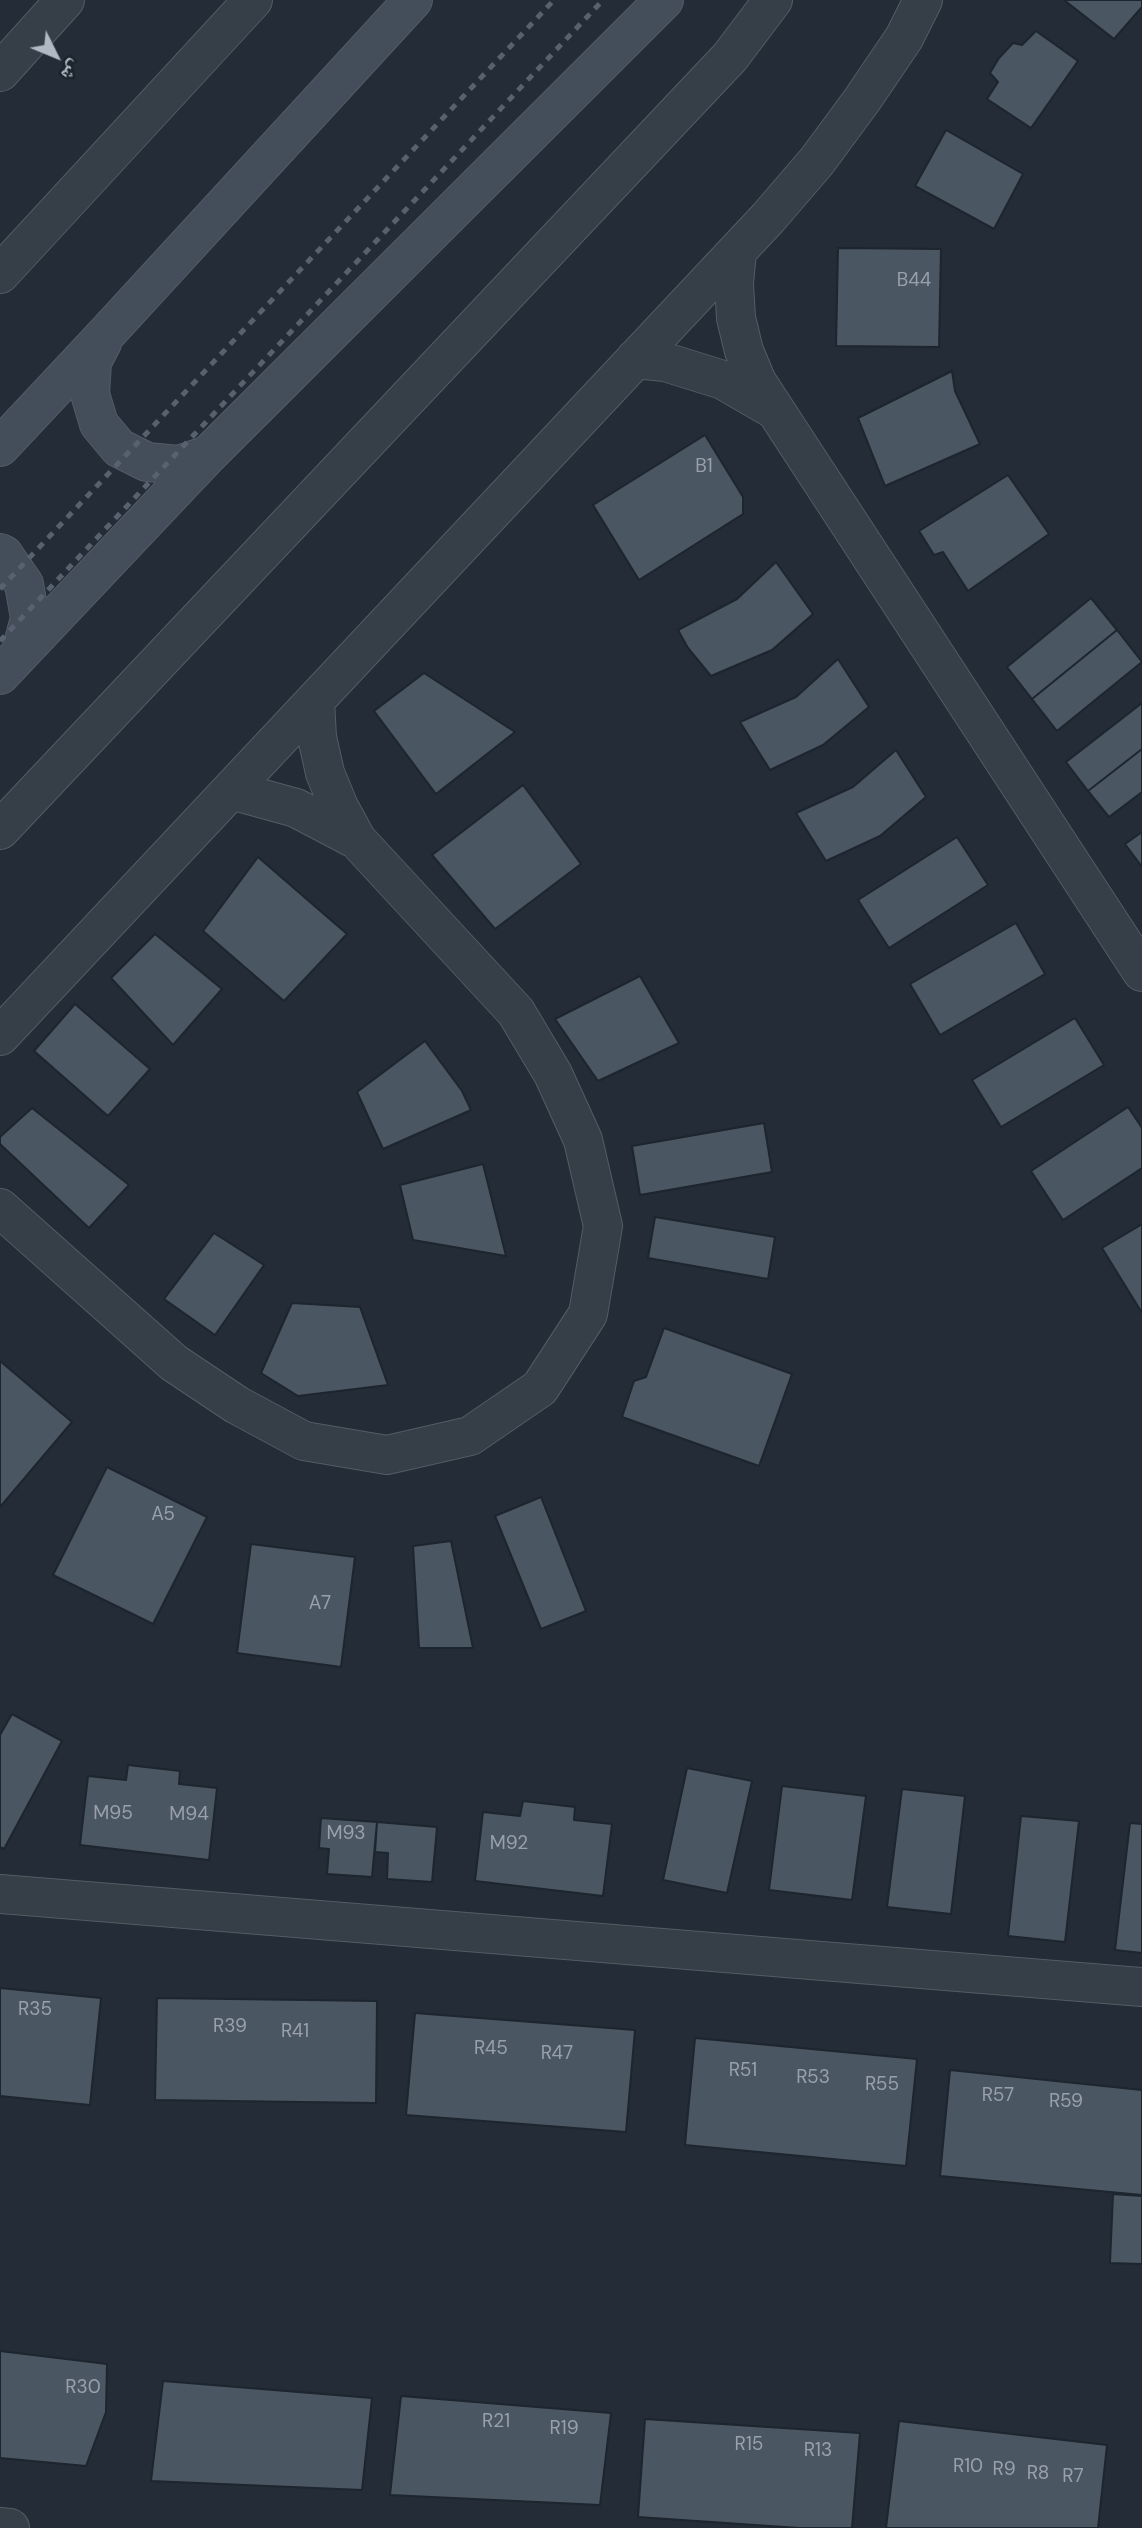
<!DOCTYPE html>
<html>
<head>
<meta charset="utf-8">
<style>
	body { margin:0 }
	#map { position:relative; width:1142px; height:2528px; overflow:hidden; background:#232c37; font-family:"DM Sans","Noto Naskh Arabic",sans-serif }
	canvas { display:block }
	.north { position:absolute; left:21px; top:21px; width:70px; height:70px; -webkit-text-stroke:5px #1b232c; paint-order:stroke; rotate:133deg; font-size:19px; font-weight:700; line-height:28px; text-align:center; color:#b1b9c4 }
	.north::after { content:''; display:block; margin:auto; width:24px; height:32px; background:#b1b9c4; clip-path:polygon(50% 0,100% 100%,50% 72%,0 100%) }
</style>
</head>
<body>
<div id="map">
<canvas width="1142" height="2528"></canvas>
<div class="north">ش</div>
</div>
<script>
const g = document.querySelector('canvas').getContext('2d');
g.lineJoin = 'round';
function fillPath(path, color) {
  g.fillStyle = color;
  g.fill(path, 'evenodd');
}
function toPath(rows) {
  const path = new Path2D();
  for (const r of rows) {
    path.moveTo(r[0], r[1]);
    for (let i = 2; i < r.length; i += 2) path.lineTo(r[i], r[i + 1]);
  }
  return path;
}
function trace(path, color, width, dash) {
  g.strokeStyle = color;
  g.lineWidth = width;
  g.lineCap = dash ? 'butt' : 'round';
  g.setLineDash(dash || []);
  g.stroke(path);
}
function drawText(font, color, halo, rows, align = 'center') {
  g.font = font + ' "DM Sans",sans-serif';
  g.lineWidth = 6;
  g.setLineDash([]);
  g.textBaseline = 'middle';
  g.strokeStyle = halo;
  g.fillStyle = color;
  for (const [text, x, y, turn = 0] of rows) {
    g.save();
    g.translate(x, y);
    g.rotate((+turn || 0) * Math.PI / 180);
    g.textAlign = isNaN(turn) ? turn : align;
    if (halo) g.strokeText(text, 0, 0);
    g.fillText(text, 0, 0);
    g.restore();
  }
}
const building = toPath([
	[1064,0,1142,0,1142,7,1114,39,1064,0],
	[1036,31,1078,61,1031,128,987,99,998,82,990,73,999,58,1013,43,1022,45,1036,31],
	[946,130,1023,174,994,229,915,186,946,130],
	[838,248,941,249,939,347,836,346,838,248],
	[952,371,955,391,980,444,885,486,858,418,952,371],
	[705,435,743,497,743,514,639,580,593,505,705,435],
	[1008,475,1049,534,968,591,943,552,934,555,919,531,1008,475],
	[776,562,813,614,772,650,711,676,688,648,678,630,737,599,776,562],
	[1091,598,1117,630,1032,699,1007,667,1091,598],
	[1117,630,1142,662,1057,731,1032,699,1117,630],
	[838,659,869,707,823,745,770,770,740,722,796,697,838,659],
	[424,673,515,732,436,794,374,711,424,673],
	[1142,703,1142,749,1088,791,1066,762,1142,703],
	[1142,749,1142,792,1109,817,1088,791,1142,749],
	[896,750,926,797,880,836,826,861,796,813,853,787,896,750],
	[523,785,581,864,495,929,432,855,523,785],
	[1142,832,1142,867,1125,844,1142,832],
	[957,837,988,885,889,948,858,900,957,837],
	[258,857,347,934,284,1001,203,931,258,857],
	[1016,923,1045,974,940,1035,910,984,1016,923],
	[155,934,222,989,173,1045,111,978,155,934],
	[640,976,679,1043,598,1081,555,1019,640,976],
	[75,1004,150,1069,108,1116,34,1051,75,1004],
	[1075,1018,1104,1065,1001,1127,972,1080,1075,1018],
	[425,1041,462,1091,471,1110,383,1149,357,1092,425,1041],
	[1128,1107,1142,1128,1142,1168,1063,1220,1031,1171,1128,1107],
	[32,1108,129,1185,89,1228,0,1144,0,1137,32,1108],
	[764,1123,772,1172,640,1195,632,1146,764,1123],
	[483,1164,506,1256,413,1240,400,1185,483,1164],
	[655,1217,775,1237,768,1279,648,1258,655,1217],
	[1142,1224,1142,1313,1102,1248,1142,1224],
	[214,1233,264,1265,215,1335,164,1299,214,1233],
	[292,1303,360,1307,388,1385,298,1396,261,1373,292,1303],
	[664,1328,792,1374,759,1466,622,1417,634,1381,646,1377,664,1328],
	[0,1361,72,1422,0,1507,0,1361],
	[107,1467,207,1517,153,1624,53,1575,107,1467],
	[541,1497,586,1611,541,1629,495,1516,541,1497],
	[451,1541,473,1648,419,1648,413,1546,451,1541],
	[251,1544,355,1557,341,1667,237,1653,251,1544],
	[12,1714,62,1741,4,1849,0,1847,0,1735,12,1714],
	[128,1765,180,1771,179,1784,217,1788,209,1860,80,1845,88,1776,126,1780,128,1765],
	[687,1768,752,1781,727,1893,663,1880,687,1768],
	[782,1786,866,1796,852,1900,769,1890,782,1786],
	[902,1789,965,1796,951,1914,887,1907,902,1789],
	[523,1801,575,1807,574,1820,612,1824,603,1896,475,1881,483,1812,520,1816,523,1801],
	[1021,1816,1079,1821,1065,1942,1008,1936,1021,1816],
	[321,1818,377,1822,372,1877,327,1874,329,1849,319,1848,321,1818],
	[377,1822,437,1827,432,1882,387,1879,388,1853,375,1852,377,1822],
	[1130,1823,1142,1824,1142,1953,1115,1950,1130,1823],
	[0,1988,101,1998,90,2105,0,2096,0,1988],
	[157,1998,377,2001,376,2103,155,2100,157,1998],
	[415,2013,635,2030,626,2132,406,2115,415,2013],
	[695,2038,917,2059,906,2166,685,2145,695,2038],
	[950,2070,1142,2090,1142,2195,940,2176,950,2070],
	[1113,2194,1142,2196,1142,2264,1110,2263,1113,2194],
	[0,2351,107,2364,106,2412,86,2466,0,2458,0,2351],
	[163,2381,372,2398,362,2490,151,2481,163,2381],
	[401,2396,611,2413,600,2505,390,2495,401,2396],
	[645,2419,860,2433,852,2528,799,2528,638,2517,645,2419],
	[899,2421,1107,2445,1098,2528,886,2528,899,2421]
]);
const minor = toPath([
	[0,72,65,0],
	[737,251,734,284,736,318,744,351,757,382,1142,972],
	[0,274,253,0],
	[635,359,665,362,723,380,773,409],
	[231,790,296,808,357,840],
	[0,830,730,57,773,0],
	[0,1036,768,218,817,161,862,100,904,38,923,0],
	[0,1208,174,1363,237,1405,304,1441,387,1455,470,1436,540,1388,588,1314,603,1226,583,1140,553,1074,516,1012,357,840,339,807,325,773,317,737,315,701],
	[0,1894,1142,1987],
	[0,2527,10,2528]
]);
const secondary = toPath([
	[102,343,92,362,90,394,99,424,119,448,147,462,179,465,208,455],
	[0,447,106,334,413,0],
	[0,553,4,555,24,584,30,618,21,652],
	[0,675,208,455,664,0]
]);
const rail = toPath([
	[0,589,554,0],
	[0,641,603,0]
]);
const numberNames = [
	["B44",914,281],
	["B1",704,467],
	["A5",163,1515],
	["A7",320,1604],
	["M95",113,1814],
	["M94",189,1815],
	["M93",346,1834],
	["M92",509,1844],
	["R35",35,2010],
	["R39",230,2027],
	["R41",295,2032],
	["R45",491,2049],
	["R47",557,2054],
	["R51",743,2071],
	["R53",813,2078],
	["R55",882,2085],
	["R57",998,2096],
	["R59",1066,2102],
	["R30",83,2388],
	["R21",496,2422],
	["R19",564,2429],
	["R15",749,2445],
	["R13",818,2451],
	["R10",968,2467],
	["R9",1004,2470],
	["R8",1038,2474],
	["R7",1073,2477]
];
fillPath(building, '#4b5663');
trace(building, '#1d252e', 2);
trace(minor, '#545c65', 40);
trace(secondary, '#545c65', 40);
trace(minor, '#363e48', 38);
trace(secondary, '#444d5a', 38);
trace(rail, '#58626e', 5, [7, 7]);
drawText('19px', '#98a0ac', null, numberNames);
</script>
</body>
</html>
